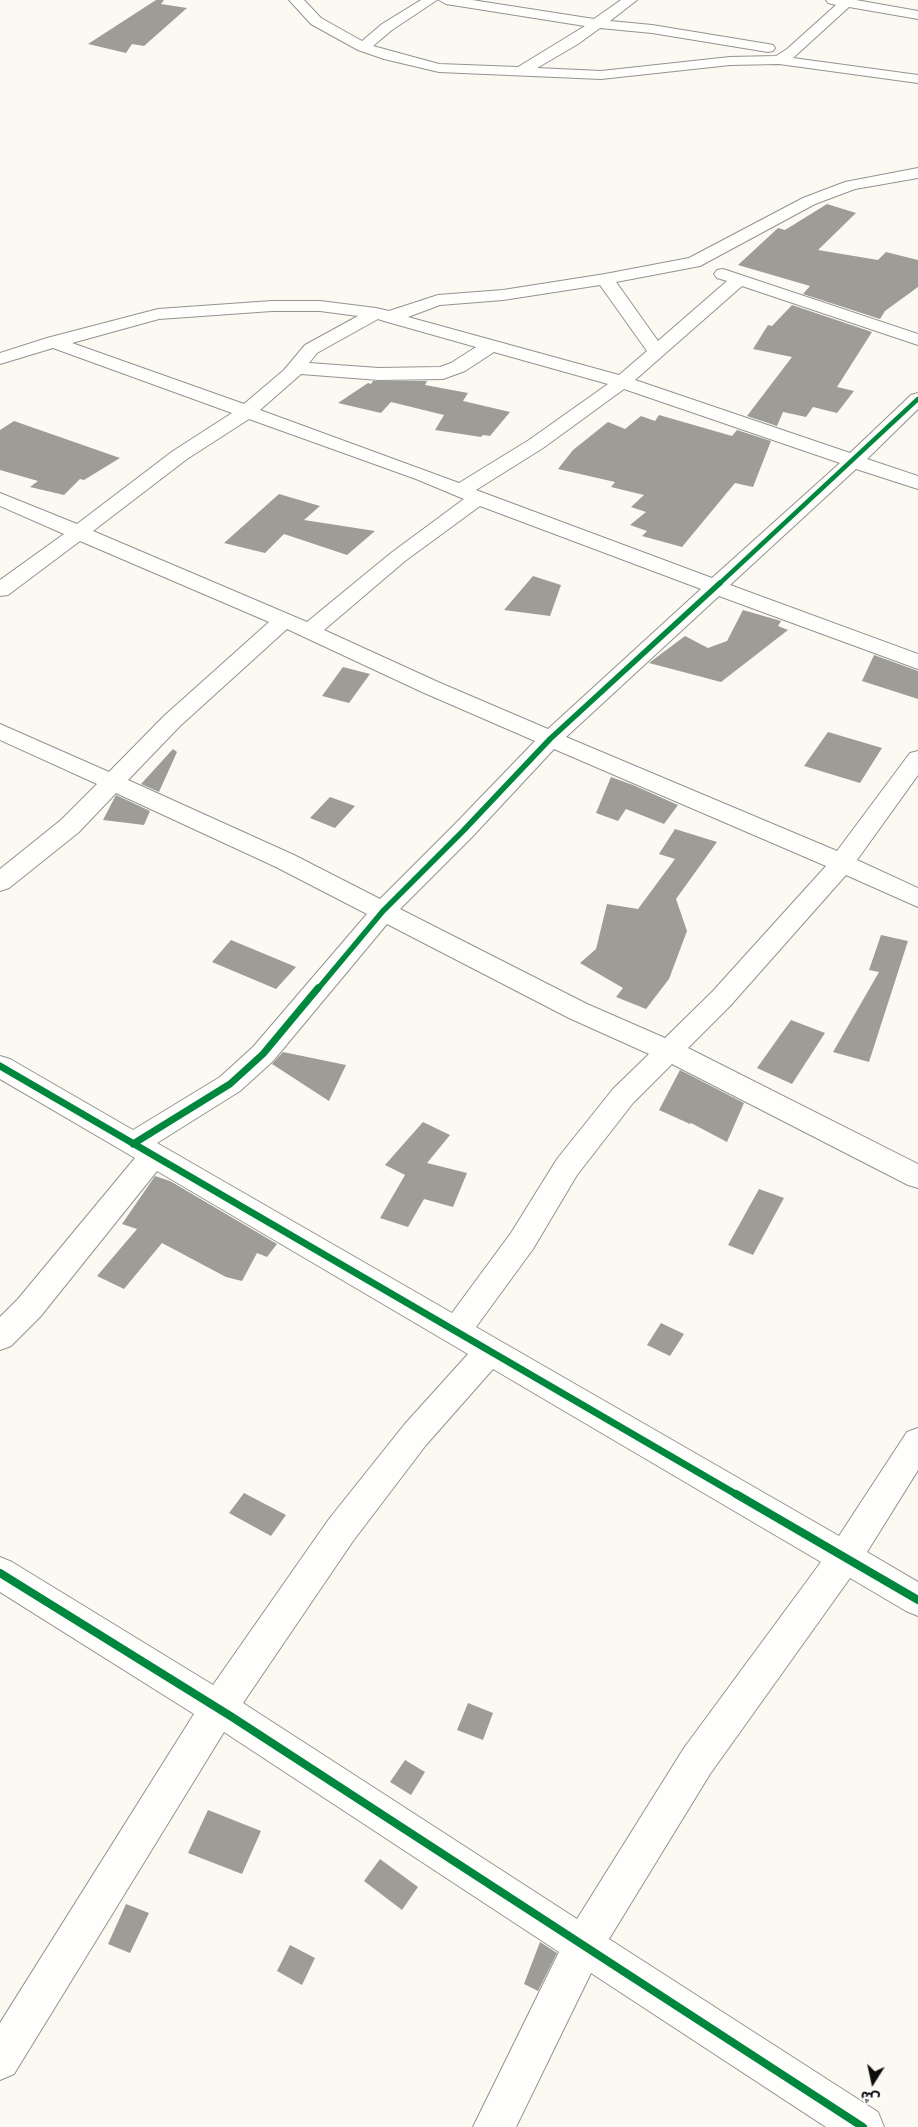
<!DOCTYPE html>
<html>
<head>
<meta charset="utf-8">
<style>
	body { margin:0 }
	#map { position:relative; width:918px; height:2127px; overflow:hidden; background:#fbf9f1; font-family:Georgia,"Noto Sans Arabic",serif }
	canvas { display:block }
	.north { position:absolute; left:848px; top:2057px; width:50px; height:50px; -webkit-text-stroke:4px #fff; paint-order:stroke; rotate:190deg; font-size:14px; font-weight:700; line-height:20px; text-align:center; color:#0d0d0d }
	.north::after { content:''; display:block; margin:auto; width:18px; height:22px; background:#0d0d0d; clip-path:polygon(50% 0,100% 100%,50% 72%,0 100%) }
</style>
</head>
<body>
<div id="map">
<canvas width="918" height="2127"></canvas>
<div class="north">ش</div>
</div>
<script>
const g = document.querySelector('canvas').getContext('2d');
g.lineJoin = 'round';
function fillPath(path, color) {
  g.fillStyle = color;
  g.fill(path, 'evenodd');
}
function toPath(rows) {
  const path = new Path2D();
  for (const r of rows) {
    path.moveTo(r[0], r[1]);
    for (let i = 2; i < r.length; i += 2) path.lineTo(r[i], r[i + 1]);
  }
  return path;
}
function trace(path, color, width, dash) {
  g.strokeStyle = color;
  g.lineWidth = width;
  g.lineCap = dash ? 'butt' : 'round';
  g.setLineDash(dash || []);
  g.stroke(path);
}
const building = toPath([
	[156,0,164,0,161,4,187,8,144,46,132,44,126,53,88,44],
	[827,204,856,213,818,250,878,260,886,252,918,260,918,287,885,311,880,319,803,294,810,286,738,265,778,228,785,230],
	[792,305,872,332,837,387,854,391,837,413,813,407,806,417,783,412,777,426,747,416,792,357,753,349,768,325,772,326],
	[373,381,427,381,425,385,468,393,463,401,510,412,490,436,483,435,481,437,435,430,444,415,391,402,381,413,338,403,368,383,371,384],
	[659,415,732,436,737,430,771,441,753,487,735,483,682,547,642,536,647,531,630,525,646,512,631,507,644,495,611,487,615,482,558,469,573,450,608,422,625,429,641,416,655,421],
	[14,421,120,458,84,480,80,479,64,495,30,487,38,481,0,470,0,430],
	[279,494,320,506,304,520,375,531,347,555,284,534,265,553,224,543],
	[533,576,561,585,550,616,504,610],
	[743,610,781,621,778,626,788,630,721,682,649,663,685,636,708,648,727,641],
	[874,655,918,671,918,699,862,681],
	[343,667,370,674,349,703,322,696],
	[828,732,882,748,860,783,804,766],
	[173,749,177,752,159,792,141,784],
	[611,777,633,785,678,805,664,824,626,809,618,821,596,813],
	[116,795,150,811,144,825,103,820],
	[330,797,355,806,335,828,310,818],
	[675,829,717,842,676,899,687,931,669,979,646,1009,616,997,623,988,580,963,596,949,607,904,638,909,675,859,659,854],
	[881,935,908,941,869,1062,833,1052,879,972,869,970],
	[231,940,296,967,276,989,212,962],
	[791,1020,825,1033,792,1084,757,1068],
	[283,1052,346,1065,329,1101,272,1064],
	[680,1070,744,1103,727,1142,691,1123,690,1124,659,1110],
	[423,1122,450,1135,427,1163,467,1173,453,1207,424,1199,408,1227,380,1218,405,1175,385,1165],
	[155,1176,170,1181,277,1244,267,1257,257,1253,242,1281,226,1277,162,1243,124,1289,97,1276,137,1229,122,1224],
	[759,1189,784,1198,753,1255,728,1245],
	[661,1323,684,1334,670,1356,647,1345],
	[244,1493,286,1515,271,1536,229,1513],
	[468,1703,493,1713,483,1740,457,1730],
	[405,1760,425,1772,411,1795,390,1782],
	[208,1810,261,1831,242,1874,188,1853],
	[380,1859,418,1887,402,1910,364,1881],
	[126,1904,149,1913,130,1953,108,1944],
	[540,1942,557,1953,538,1991,524,1984],
	[290,1945,315,1958,302,1985,277,1971]
]);
const minor = toPath([
	[289,0,304,0,321,18,362,41,382,24,421,0,437,0,392,30,373,46,439,64,518,67,585,26,446,4,439,0,472,0,594,19,621,0,637,0,610,21,652,25,768,44,773,45,775,48,773,51,768,52,652,33,600,28,578,44,537,68,601,71,730,57,776,56,787,49,836,5,828,3,826,0,856,0,918,11,918,19,849,7,793,58,918,75,918,83,779,64,730,65,601,79,439,72,384,59,358,50,311,24,289,0],
	[918,168,918,178,855,189,815,204,700,266,616,282,658,341,727,281,717,278,714,274,717,270,723,269,918,334,918,345,742,286,635,380,850,453,911,395,918,393,918,409,867,459,918,476,918,489,856,469,730,585,918,654,918,669,719,596,566,737,837,851,910,753,918,751,918,775,857,860,918,888,918,907,846,875,730,1006,688,1048,918,1164,918,1188,908,1185,672,1064,633,1103,577,1175,533,1249,476,1327,839,1536,907,1432,918,1428,918,1470,867,1552,918,1582,918,1616,906,1611,850,1578,710,1774,609,1939,878,2112,884,2127,826,2127,591,1973,516,2127,473,2127,559,1952,224,1732,14,2074,0,2080,0,2023,194,1714,0,1592,0,1557,12,1562,213,1685,329,1519,404,1425,468,1354,157,1171,40,1317,11,1346,0,1350,0,1317,18,1299,135,1158,0,1079,0,1056,10,1059,133,1130,220,1077,253,1047,367,914,276,867,116,793,79,832,9,888,0,891,0,869,61,820,97,784,0,740,0,724,109,772,164,716,269,622,80,541,8,595,0,596,0,580,64,534,0,506,0,493,77,524,173,451,232,413,53,348,0,364,0,353,47,338,158,309,272,301,320,301,376,308,389,311,438,295,503,290,605,274,689,258,803,198,845,182,918,168],
	[600,285,647,351,619,375,408,317,440,305,503,300,600,285],
	[272,311,320,311,358,316,305,345,284,370,244,404,72,343,159,319,272,311],
	[378,319,384,321,476,347,451,363,440,367,379,368,309,363,317,353,378,319],
	[494,352,608,384,529,440,459,483,260,410,301,374,379,380,443,379,465,371,494,352],
	[624,389,840,463,712,578,476,490,543,448,624,389],
	[249,419,416,479,464,499,391,553,307,622,93,531,187,459,249,419],
	[480,506,504,515,701,589,548,729,438,682,324,630,405,561,480,506],
	[287,629,422,692,535,741,454,825,380,899,294,855,128,780,180,726,287,629],
	[554,749,826,866,712,992,665,1038,587,1004,400,909,472,837,554,749],
	[387,924,569,1018,649,1054,613,1089,557,1159,511,1233,452,1313,157,1143,240,1091,273,1061,387,924],
	[493,1369,821,1562,684,1748,577,1919,243,1703,353,1541,426,1445,493,1369]
]);
const cyclewayFar3 = toPath([
	[718,585,918,399]
]);
const cyclewayFar2 = toPath([
	[317,990,383,911,463,831,550,739,720,583]
]);
const cyclewayFar1 = toPath([
	[0,1066,739,1496],
	[133,1144,230,1084,263,1054,318,988]
]);
const cycleway = toPath([
	[736,1494,918,1600],
	[0,1573,232,1717,863,2127]
]);
fillPath(building, '#9e9c97');
trace(minor, '#949390', 2);
fillPath(minor, '#fefefd');
trace(cyclewayFar3, '#00873e', 4.5);
trace(cyclewayFar2, '#00873e', 5.5);
trace(cyclewayFar1, '#00873e', 7);
trace(cycleway, '#00873e', 8);
</script>
</body>
</html>
